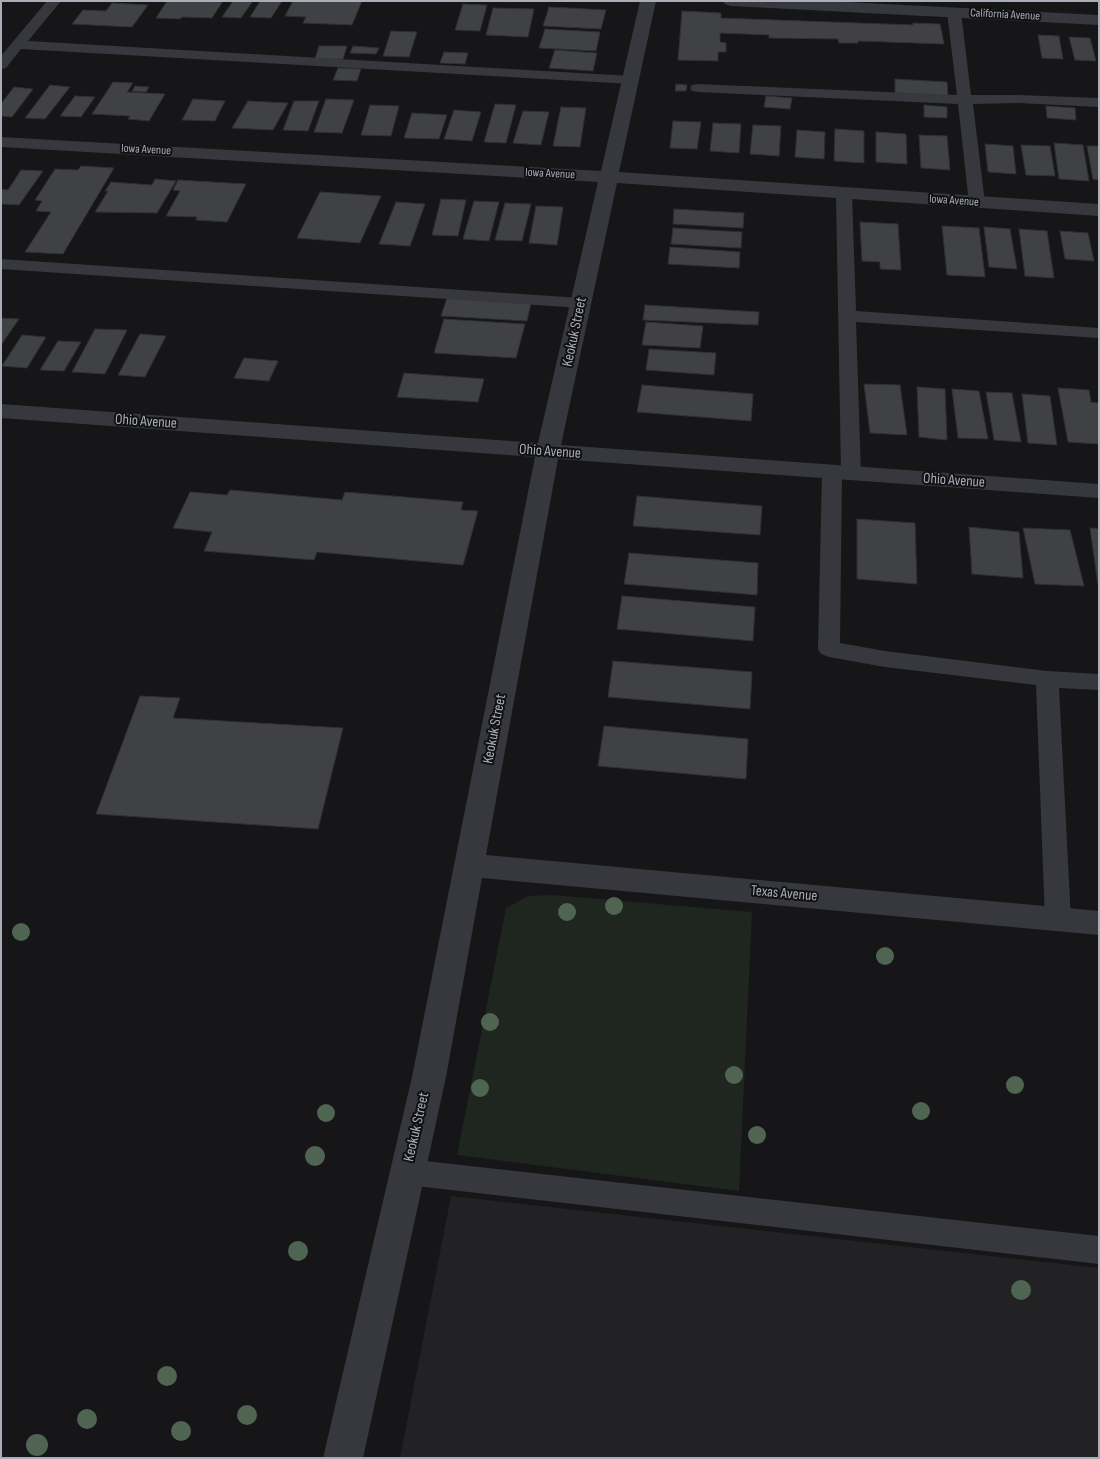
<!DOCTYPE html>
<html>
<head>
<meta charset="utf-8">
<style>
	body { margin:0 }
	#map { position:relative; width:1100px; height:1459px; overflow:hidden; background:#161618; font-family:"Sofia Sans Condensed",sans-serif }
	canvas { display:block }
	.frame { position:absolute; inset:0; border:2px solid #a8adb8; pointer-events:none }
</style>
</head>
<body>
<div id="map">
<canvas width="1100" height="1459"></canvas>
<div class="frame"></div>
</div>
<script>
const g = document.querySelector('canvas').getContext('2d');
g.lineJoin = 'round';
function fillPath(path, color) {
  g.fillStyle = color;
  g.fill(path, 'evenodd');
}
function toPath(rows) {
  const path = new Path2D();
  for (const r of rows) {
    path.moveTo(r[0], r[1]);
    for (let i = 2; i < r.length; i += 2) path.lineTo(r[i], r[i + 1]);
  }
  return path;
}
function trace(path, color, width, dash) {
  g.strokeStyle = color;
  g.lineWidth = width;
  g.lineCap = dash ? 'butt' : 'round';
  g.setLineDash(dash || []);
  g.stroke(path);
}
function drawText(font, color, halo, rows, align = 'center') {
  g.font = font + ' "Sofia Sans Condensed",sans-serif';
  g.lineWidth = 4;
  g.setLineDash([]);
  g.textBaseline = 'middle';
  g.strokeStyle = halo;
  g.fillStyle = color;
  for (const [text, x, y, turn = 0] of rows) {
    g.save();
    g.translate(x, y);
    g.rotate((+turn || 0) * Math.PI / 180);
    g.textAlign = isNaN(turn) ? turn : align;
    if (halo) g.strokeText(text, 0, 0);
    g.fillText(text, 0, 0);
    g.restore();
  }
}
const built = toPath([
	[451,1196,1099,1268,1099,1458,400,1458]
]);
const green = toPath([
	[552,895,752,912,739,1191,457,1155,506,908,528,896]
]);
const building = toPath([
	[167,1,223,1,212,18,182,17,180,19,156,18,167,1],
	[233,1,253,1,241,18,222,17,233,1],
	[260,1,282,1,271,18,250,17,260,1],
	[293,1,362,1,352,25,303,23,306,17,285,16,293,1],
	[112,3,148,5,132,27,72,24,83,10,106,11,112,3],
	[463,4,487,5,480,31,455,30,463,4],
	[549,7,606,10,601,29,543,26,549,7],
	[493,8,534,9,528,37,486,35,493,8],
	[682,11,721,13,721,18,913,25,913,23,940,24,944,44,858,41,858,43,839,43,838,39,769,38,769,35,720,33,720,42,726,43,726,52,718,52,718,61,678,60,682,11],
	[545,29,600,32,596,51,539,48,545,29],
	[391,31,417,32,409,57,383,56,391,31],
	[1038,35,1059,36,1063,59,1042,58,1038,35],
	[1069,37,1090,38,1096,61,1075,60,1069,37],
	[319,46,347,46,343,59,315,59,319,46],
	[353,46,379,48,376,54,350,53,353,46],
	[555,50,597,53,593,71,549,68,555,50],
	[444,52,468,53,465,64,440,63,444,52],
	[338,68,361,69,357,81,333,80,338,68],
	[895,79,947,82,948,96,895,93,895,79],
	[113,82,133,83,127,92,165,94,149,121,128,119,130,116,92,114,113,82],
	[676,84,687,85,686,91,675,91,676,84],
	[50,85,70,87,45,119,25,118,50,85],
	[135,86,149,87,146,92,132,91,135,86],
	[14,87,33,89,12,117,1,116,1,104,14,87],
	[75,96,95,97,81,117,60,116,75,96],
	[766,96,792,98,790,109,764,107,766,96],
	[193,99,225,101,215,121,182,120,193,99],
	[326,99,354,100,342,133,314,132,326,99],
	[248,101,288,103,273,130,232,128,248,101],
	[294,101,319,101,308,131,283,130,294,101],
	[495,104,516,105,506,143,484,142,495,104],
	[370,105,399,106,391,136,361,135,370,105],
	[924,105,947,107,947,118,924,117,924,105],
	[1046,106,1075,108,1076,120,1047,118,1046,106],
	[561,107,586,108,580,147,553,146,561,107],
	[454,110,481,112,472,141,444,139,454,110],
	[523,111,549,112,541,145,513,143,523,111],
	[412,113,447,115,439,139,404,138,412,113],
	[673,121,701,122,697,149,670,148,673,121],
	[713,123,741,124,739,153,710,151,713,123],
	[753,125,781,126,779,156,750,154,753,125],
	[835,129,864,131,864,163,834,161,835,129],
	[797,130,825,132,824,159,795,157,797,130],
	[876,132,906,134,907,164,876,162,876,132],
	[919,135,947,136,950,170,921,168,919,135],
	[1054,143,1083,145,1089,181,1059,179,1054,143],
	[985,144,1013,146,1016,174,988,172,985,144],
	[1021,145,1050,146,1055,176,1026,175,1021,145],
	[1087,146,1099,146,1099,180,1093,179,1087,146],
	[81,166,114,168,63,254,25,252,51,212,36,211,42,201,35,200,55,169,78,170,81,166],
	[21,170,43,171,19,205,1,204,1,189,8,190,21,170],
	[155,179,176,181,157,213,95,212,108,191,105,191,111,182,152,185,155,179],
	[178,180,246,184,227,222,196,220,197,217,166,216,180,191,173,190,178,180],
	[320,192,381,196,360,243,297,238,320,192],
	[441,199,466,200,458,236,432,235,441,199],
	[474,201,499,202,489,241,463,239,474,201],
	[396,202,425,204,410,246,379,244,396,202],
	[505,203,531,204,522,241,495,240,505,203],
	[536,206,563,207,557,245,529,243,536,206],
	[674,209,744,213,743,228,673,224,674,209],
	[860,222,898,224,901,270,880,269,880,262,862,261,860,222],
	[942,226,979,228,985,277,947,275,942,226],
	[984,227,1010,229,1017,269,989,267,984,227],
	[673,228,742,232,741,248,671,244,673,228],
	[1019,229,1047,231,1054,278,1025,276,1019,229],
	[1060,231,1088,233,1094,261,1065,259,1060,231],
	[670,247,740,252,739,268,668,264,670,247],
	[447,298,531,303,527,321,441,316,447,298],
	[645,305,759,312,758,325,643,320,645,305],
	[1,318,19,319,1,345,1,318],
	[444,319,525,324,516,358,434,353,444,319],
	[646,322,703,326,700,348,642,345,646,322],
	[95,329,127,330,105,374,72,372,95,329],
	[140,334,166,336,145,377,118,375,140,334],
	[22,335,46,337,27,368,2,366,22,335],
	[58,341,81,342,64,371,40,370,58,341],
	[649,349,716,353,714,375,646,370,649,349],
	[244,358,278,361,269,381,234,378,244,358],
	[404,373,484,379,478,402,397,397,404,373],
	[864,384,900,385,907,435,870,433,864,384],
	[642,385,753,394,751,421,637,412,642,385],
	[917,387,945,389,947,440,919,437,917,387],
	[1058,388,1089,390,1091,402,1099,403,1099,444,1068,442,1058,388],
	[952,389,979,391,988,439,958,438,952,389],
	[986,392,1012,393,1021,442,994,440,986,392],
	[1022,394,1050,396,1057,445,1028,443,1022,394],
	[230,490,342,500,345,492,463,502,461,510,478,511,463,565,317,552,314,560,204,551,212,532,173,528,190,492,227,495,230,490],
	[637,496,762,506,760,535,633,526,637,496],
	[857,519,915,523,917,584,857,579,857,519],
	[969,527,1019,532,1023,578,972,574,969,527],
	[1023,528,1070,530,1084,586,1035,584,1023,528],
	[1090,528,1099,529,1099,585,1098,585,1090,528],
	[629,553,758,563,757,595,624,584,629,553],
	[622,596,755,607,753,641,617,629,622,596],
	[613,661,752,672,750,709,608,697,613,661],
	[140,696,180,698,173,718,343,728,318,829,96,814,140,696],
	[604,726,748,739,746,779,598,766,604,726]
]);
const lane = toPath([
	[47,1,61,1,28,41,631,76,636,77,638,80,636,83,631,84,21,49,6,68,1,69,1,56,47,1],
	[954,8,961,12,971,95,1018,95,1099,98,1099,107,1018,103,973,104,985,203,983,206,971,206,969,203,958,104,697,92,692,91,690,88,692,85,697,84,957,95,947,12,954,8],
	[844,189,850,191,852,194,856,311,1099,328,1099,338,856,322,861,474,858,478,851,480,844,478,842,476,840,643,885,651,1047,671,1099,674,1099,690,1059,688,1071,920,1067,927,1058,930,1049,927,1045,920,1036,685,885,667,829,657,821,654,818,649,822,473,825,469,832,467,839,469,841,471,836,194,838,191,844,189],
	[1,259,581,298,587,299,590,303,587,307,581,308,1,269,1,259],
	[407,1159,1099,1236,1099,1264,407,1185,396,1181,392,1172,396,1163,407,1159]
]);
const street = toPath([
	[640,1,656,1,619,172,1099,204,1099,216,617,183,561,445,1099,484,1099,498,558,459,486,855,1099,911,1099,935,482,878,446,1077,363,1458,323,1458,412,1077,535,457,1,418,1,404,538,443,598,182,1,147,1,137,601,171,640,1],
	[723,1,827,1,1099,15,1099,25,731,6,725,4,723,1]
]);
const trees = [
	[614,906,9],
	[567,912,9],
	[21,932,9],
	[885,956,9],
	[490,1022,9],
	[734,1075,9],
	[1015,1085,9],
	[480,1088,9],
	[921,1111,9],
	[326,1113,9],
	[757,1135,9],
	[315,1156,10],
	[298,1251,10],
	[1021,1290,10],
	[167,1376,10],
	[247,1415,10],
	[87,1419,10],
	[181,1431,10],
	[37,1445,11]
];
const farStreetnames = [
	["California Avenue",1005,15,3],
	["Iowa Avenue",146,150,3],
	["Iowa Avenue",550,174,3],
	["Iowa Avenue",954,201,4]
];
const streetNames = [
	["Keokuk Street",575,332,-78],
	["Ohio Avenue",146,422,4],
	["Ohio Avenue",550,452,4],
	["Ohio Avenue",954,481,4],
	["Keokuk Street",495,729,-79],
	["Texas Avenue",784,894,5],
	["Keokuk Street",417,1127,-77]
];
fillPath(built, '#222225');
fillPath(green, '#1e261f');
fillPath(building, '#404145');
trace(building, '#303034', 1);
fillPath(lane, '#37383d');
fillPath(street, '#37383d');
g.fillStyle = '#506452';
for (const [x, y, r] of trees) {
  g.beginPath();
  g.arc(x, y, r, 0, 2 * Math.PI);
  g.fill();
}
drawText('12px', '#a8adb8', '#111113', farStreetnames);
drawText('15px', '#a8adb8', '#111113', streetNames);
</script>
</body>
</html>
